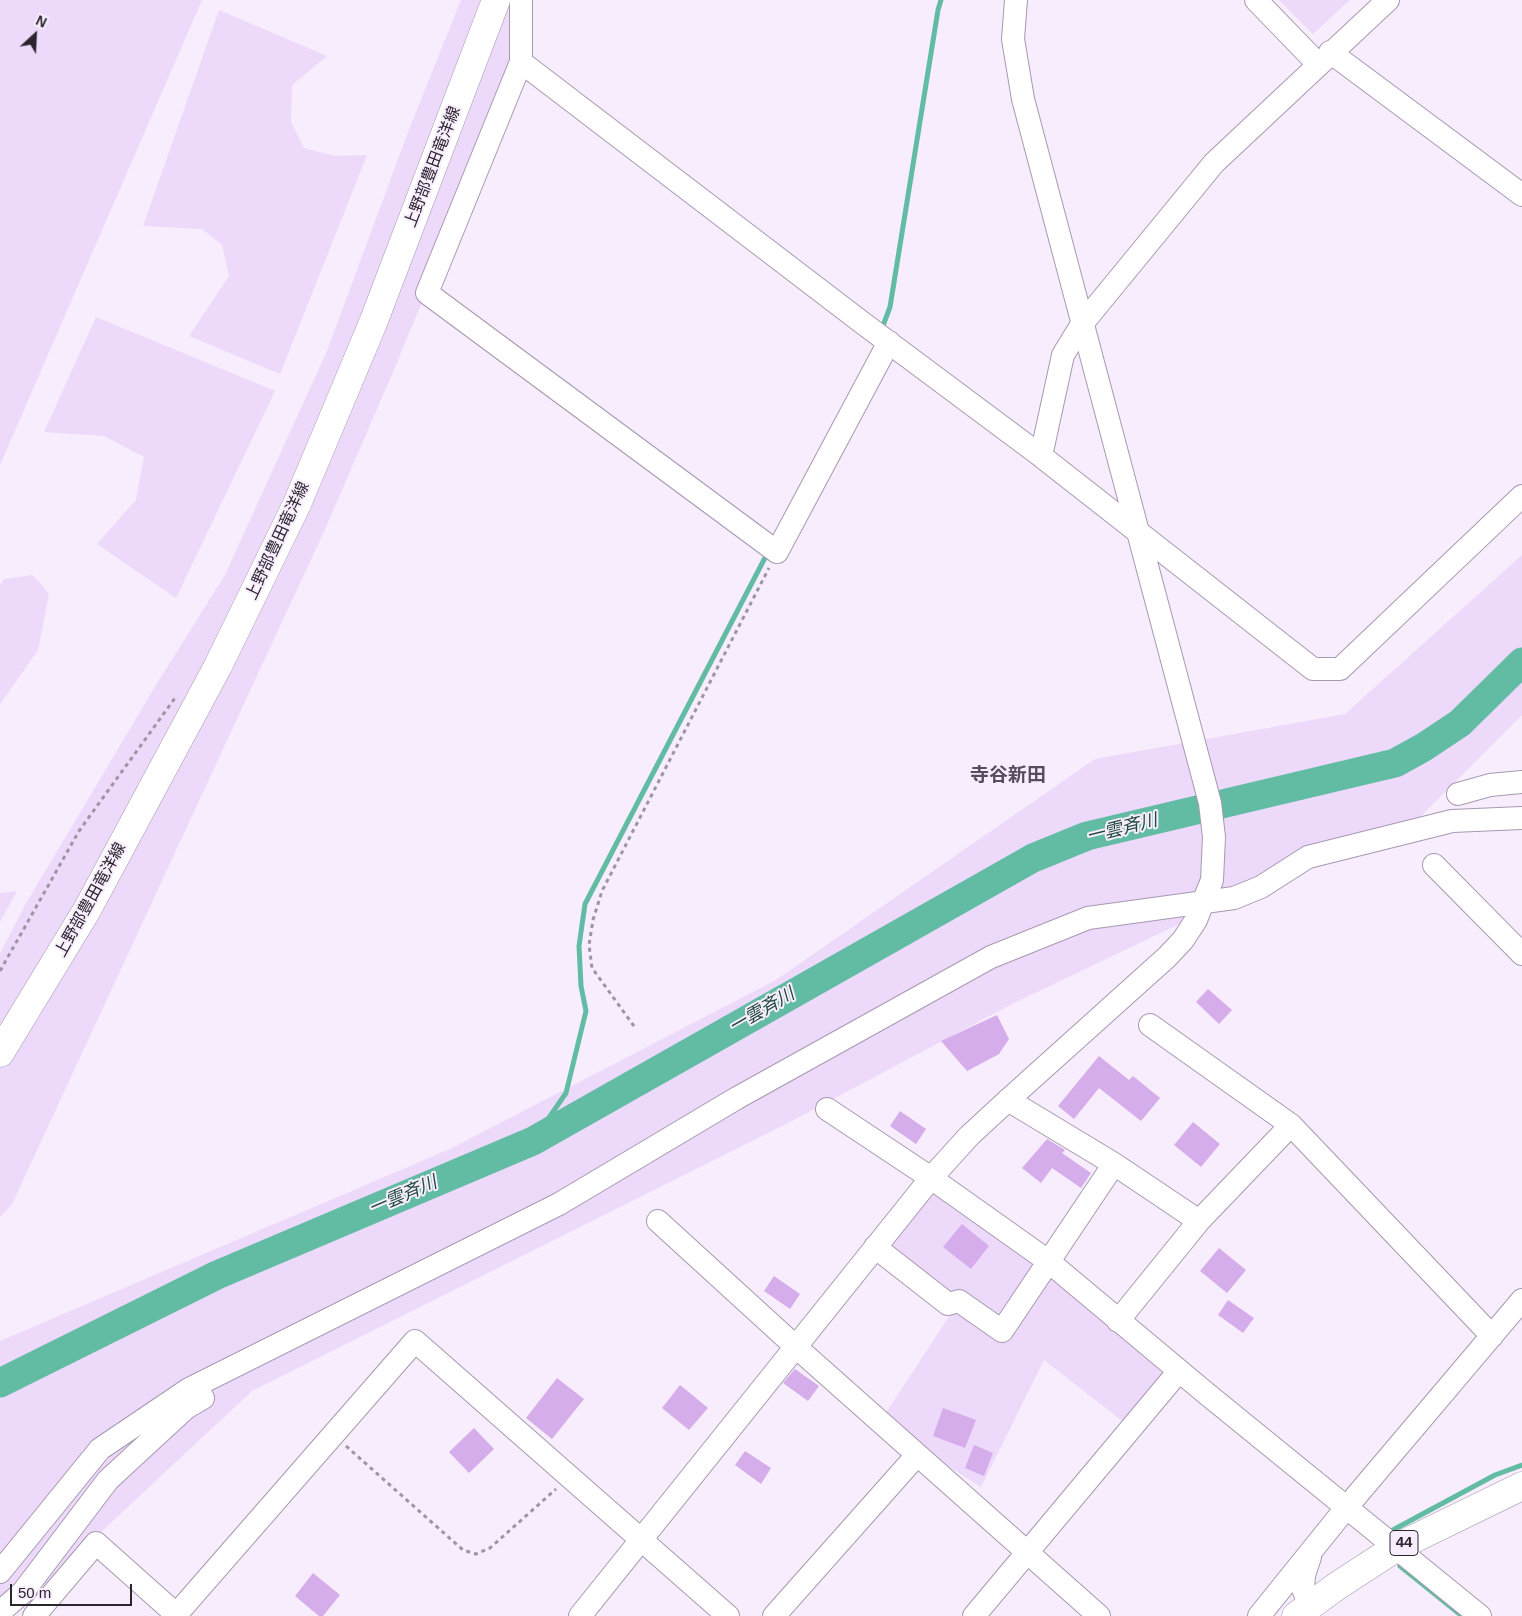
<!DOCTYPE html>
<html>
<head>
<meta charset="utf-8">
<style>
	body { margin:0 }
	#map { position:relative; width:1522px; height:1616px; overflow:hidden; background:#f7edfc; font-family:Arial,sans-serif }
	canvas { display:block }
	.north { position:absolute; left:10px; top:10px; width:50px; height:50px; -webkit-text-stroke:4px #f7edfc; paint-order:stroke; rotate:25deg; font-size:14px; font-weight:700; line-height:20px; text-align:center; color:#2b252e }
	.north::after { content:''; display:block; margin:auto; width:18px; height:22px; background:#2b252e; clip-path:polygon(50% 0,100% 100%,50% 72%,0 100%) }
	.scale { position:absolute; left:10px; top:1584px; width:122px; height:22px; box-sizing:border-box; border:2px solid #2b252e; border-top:0; padding-left:6px; font-size:15px; line-height:18px; white-space:nowrap; color:#2b252e; -webkit-text-stroke:4px #f7edfc; paint-order:stroke }
</style>
</head>
<body>
<div id="map">
<canvas width="1522" height="1616"></canvas>
<div class="north">N</div>
<div class="scale">50 m</div>
</div>
<script>
const g = document.querySelector('canvas').getContext('2d');
g.lineJoin = 'round';
function fillPath(path, color) {
  g.fillStyle = color;
  g.fill(path, 'evenodd');
}
function toPath(rows) {
  const path = new Path2D();
  for (const r of rows) {
    path.moveTo(r[0], r[1]);
    for (let i = 2; i < r.length; i += 2) path.lineTo(r[i], r[i + 1]);
  }
  return path;
}
function trace(path, color, width, dash) {
  g.strokeStyle = color;
  g.lineWidth = width;
  g.lineCap = dash ? 'butt' : 'round';
  g.setLineDash(dash || []);
  g.stroke(path);
}
function drawText(font, color, halo, rows, align = 'center') {
  g.font = font + ' Arial,"Noto Sans JP",sans-serif';
  g.lineWidth = 4;
  g.setLineDash([]);
  g.textBaseline = 'middle';
  g.strokeStyle = halo;
  g.fillStyle = color;
  for (const [text, x, y, turn = 0] of rows) {
    g.save();
    g.translate(x, y);
    g.rotate((+turn || 0) * Math.PI / 180);
    g.textAlign = isNaN(turn) ? turn : align;
    if (halo) g.strokeText(text, 0, 0);
    g.fillText(text, 0, 0);
    g.restore();
  }
}
const green = toPath([
	[0,0,202,0,0,465],
	[461,0,521,0,521,62,393,372,326,527,12,1204,0,1217,0,954,25,905,156,685,225,575,327,351,410,127],
	[1279,0,1350,0,1313,34],
	[219,10,327,56,292,85,291,122,304,148,335,156,367,155,280,374,189,336,229,276,222,245,202,229,143,226],
	[96,317,275,391,176,598,97,544,136,500,144,457,104,436,44,432],
	[1522,555,1522,715,1416,821,1234,898,1012,1004,786,1124,252,1391,11,1616,0,1616,0,1341,450,1149,776,980,1095,759,1345,714],
	[33,575,49,594,38,650,0,704,0,585,4,579],
	[17,891,0,922,0,893],
	[931,1178,1171,1379,1131,1428,1044,1360,981,1487,880,1422,959,1301,882,1239]
]);
const stream = toPath([
	[881,331,890,307,938,10,941,0],
	[533,1141,566,1093,586,1011,581,986,579,946,585,904,768,552],
	[1391,1531,1495,1475,1522,1465],
	[1400,1566,1462,1616]
]);
const river = toPath([
	[0,1383,217,1275,533,1141,1033,858,1087,836,1395,763,1424,747,1460,723,1522,662]
]);
const building = toPath([
	[1208,989,1232,1010,1219,1024,1196,1002],
	[997,1015,1009,1039,999,1054,967,1071,941,1041],
	[1099,1056,1129,1080,1133,1076,1160,1098,1141,1121,1099,1088,1074,1119,1058,1106],
	[900,1111,926,1129,916,1144,890,1126],
	[1193,1122,1220,1144,1201,1167,1174,1145],
	[1047,1139,1065,1150,1062,1153,1091,1173,1081,1188,1052,1168,1041,1183,1022,1168],
	[962,1224,989,1246,971,1269,943,1247],
	[1219,1248,1246,1270,1227,1293,1200,1271],
	[774,1276,800,1294,790,1309,764,1291],
	[1228,1300,1254,1318,1243,1333,1218,1315],
	[795,1369,819,1386,808,1401,783,1383],
	[557,1378,584,1399,552,1439,526,1418],
	[680,1385,708,1408,689,1430,662,1408],
	[943,1408,976,1420,965,1448,933,1436],
	[474,1428,494,1449,469,1473,449,1452],
	[974,1445,993,1453,984,1476,965,1468],
	[745,1451,771,1468,761,1484,735,1465],
	[313,1573,340,1595,323,1616,319,1616,295,1596]
]);
const path = toPath([
	[0,971,79,831,175,698],
	[634,1026,592,968,589,945,593,920,602,891,769,568],
	[346,1446,463,1550,476,1554,490,1548,556,1489]
]);
const minor = toPath([
	[521,0,521,62,427,293,777,552,889,342],
	[1256,0,1318,64],
	[1330,52,1522,195],
	[521,62,864,324,1041,456,1313,669,1340,669,1522,496],
	[1041,456,1063,355,1082,324,1214,163,1388,0],
	[1458,794,1490,785,1522,782],
	[1434,865,1522,954],
	[1150,1025,1291,1125,1492,1336],
	[1008,1100,1114,1164,1199,1221],
	[827,1109,931,1178,1048,1261,1207,1394,1480,1616],
	[658,1221,796,1347,1099,1616],
	[875,1247,948,1304,959,1301,1002,1331,1114,1164],
	[1118,1321,1199,1221,1291,1125],
	[1310,1557,1304,1575,1303,1589,1310,1605],
	[0,1572,100,1449,189,1389,559,1204,737,1098,991,957,1088,918,1234,898,1261,887,1308,857,1452,821,1522,818],
	[0,1612,23,1592,108,1480,186,1408,203,1398],
	[34,1616,96,1543,178,1616],
	[175,1616,415,1341,728,1616],
	[580,1616,931,1178,969,1136,1008,1100,1167,957,1183,940,1196,920,1212,880,1214,837,1210,803,1023,99,1013,39,1016,0],
	[774,1616,917,1455],
	[974,1616,1179,1371],
	[1259,1616,1346,1508,1522,1300]
]);
const major = toPath([
	[0,1053,87,910,218,666,297,504,373,323,496,0],
	[1296,1616,1337,1586,1397,1547,1522,1486]
]);
const shields = [
	[1404,1543,28]
];
const shieldNames = [
	["44",1404,1543]
];
const streetNames = [
	["上野部豊田竜洋線",433,167,-69],
	["上野部豊田竜洋線",278,541,-65],
	["上野部豊田竜洋線",91,900,-61]
];
const waterNames = [
	["一雲斉川",1122,829,-14],
	["一雲斉川",762,1011,-30],
	["一雲斉川",403,1196,-23]
];
const quarterNames = [
	["寺谷新田",1008,776]
];
fillPath(green, '#edd9fa');
trace(stream, '#62bca4', 5);
trace(river, '#62bca4', 29);
fillPath(building, '#d5adeb');
trace(minor, '#a799b0', 24);
trace(major, '#a799b0', 29);
trace(path, '#9d95a1', 3, [4, 4]);
trace(minor, '#fff', 22);
trace(major, '#fff', 28);
for (const [x, y, w] of shields) {
  const box = new Path2D();
  box.roundRect(x - w / 2, y - 12.5, w, 25, 4);
  g.fillStyle = '#f7edfc';
  g.fill(box);
  trace(box, '#2b252e', 1);
}
drawText('bold 15px', '#2b252e', null, shieldNames);
drawText('16px', '#2b252e', '#f7edfc', streetNames);
drawText('italic 18px', '#1f483d', '#f7edfc', waterNames);
drawText('bold 19px', '#574b5f', '#f7edfc', quarterNames);
</script>
</body>
</html>
